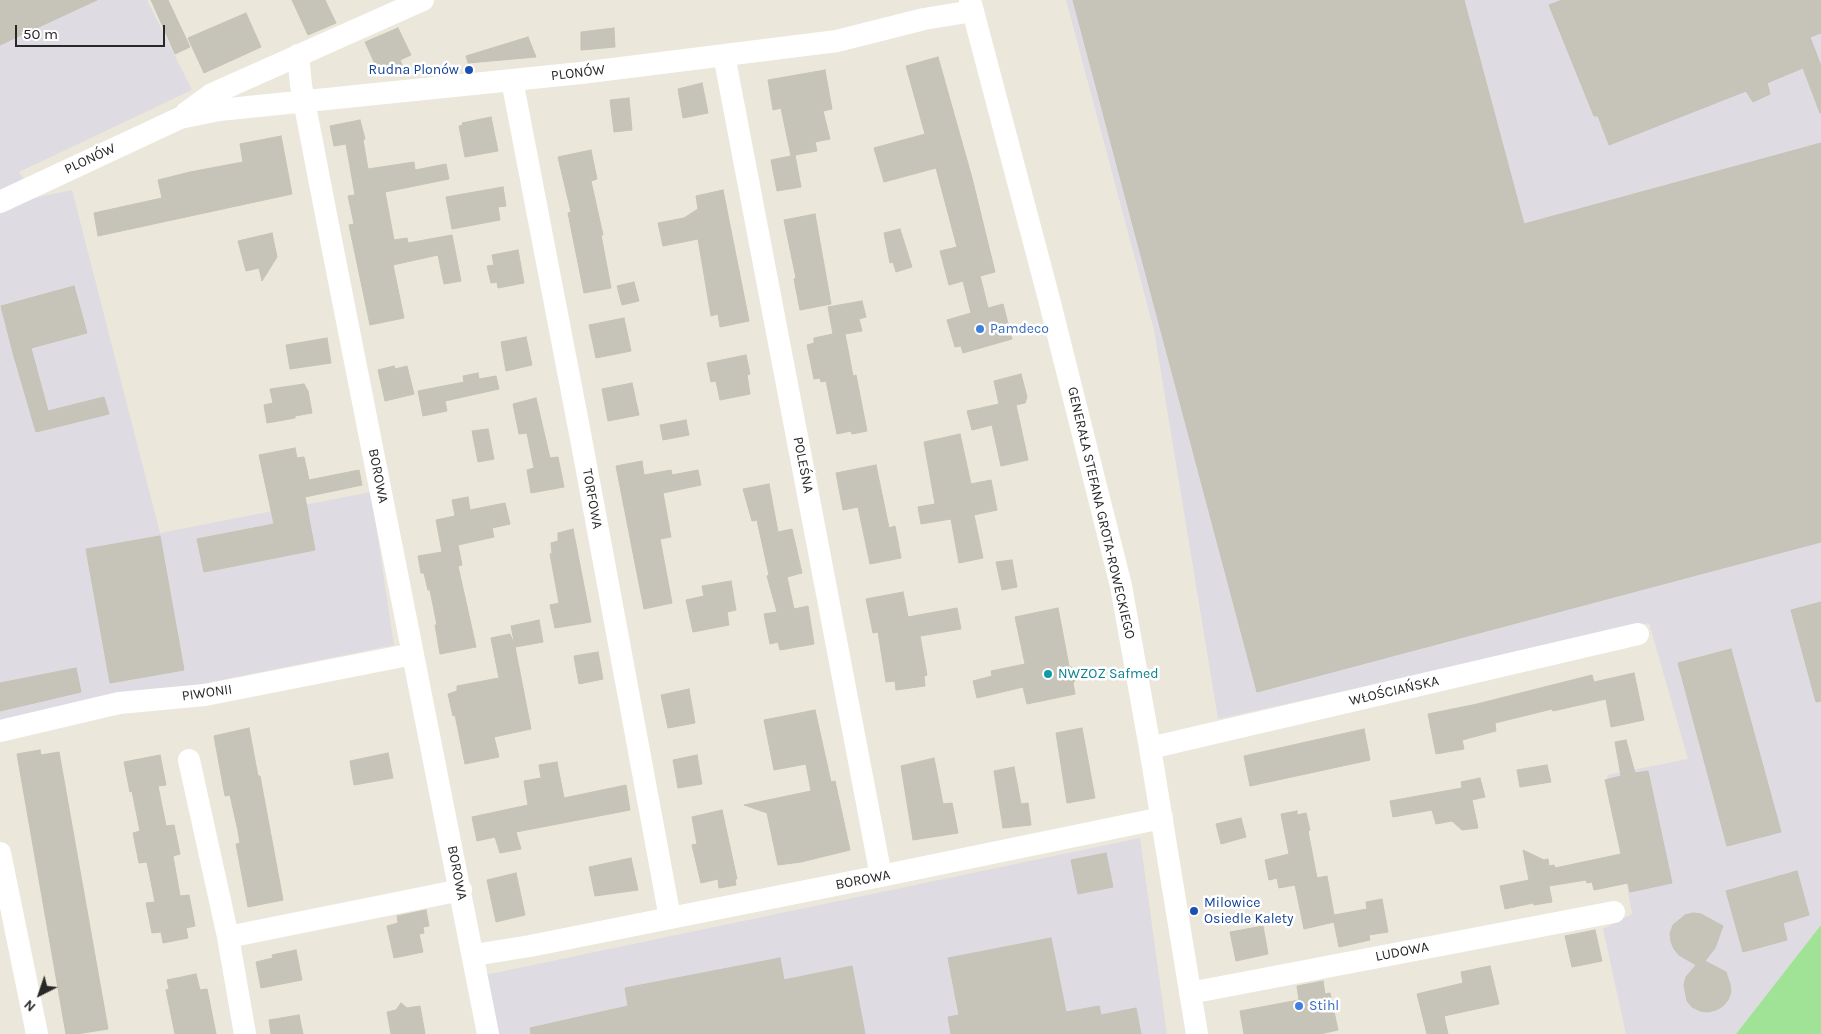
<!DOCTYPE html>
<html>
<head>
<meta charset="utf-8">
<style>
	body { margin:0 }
	#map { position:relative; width:1821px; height:1034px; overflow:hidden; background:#ebe7da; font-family:Karla,sans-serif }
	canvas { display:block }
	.north { position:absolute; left:15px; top:969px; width:50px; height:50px; -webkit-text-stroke:4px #fff; paint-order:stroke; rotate:221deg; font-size:14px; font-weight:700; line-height:20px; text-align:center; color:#282828 }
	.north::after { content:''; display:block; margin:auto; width:18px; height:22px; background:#282828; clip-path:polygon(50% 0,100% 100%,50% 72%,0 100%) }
	.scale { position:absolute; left:15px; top:25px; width:150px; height:22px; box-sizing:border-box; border:2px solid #282828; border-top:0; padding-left:6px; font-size:15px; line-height:18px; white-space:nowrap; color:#282828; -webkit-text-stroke:4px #fff; paint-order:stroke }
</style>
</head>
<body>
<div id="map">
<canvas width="1821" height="1034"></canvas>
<div class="north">N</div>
<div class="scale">50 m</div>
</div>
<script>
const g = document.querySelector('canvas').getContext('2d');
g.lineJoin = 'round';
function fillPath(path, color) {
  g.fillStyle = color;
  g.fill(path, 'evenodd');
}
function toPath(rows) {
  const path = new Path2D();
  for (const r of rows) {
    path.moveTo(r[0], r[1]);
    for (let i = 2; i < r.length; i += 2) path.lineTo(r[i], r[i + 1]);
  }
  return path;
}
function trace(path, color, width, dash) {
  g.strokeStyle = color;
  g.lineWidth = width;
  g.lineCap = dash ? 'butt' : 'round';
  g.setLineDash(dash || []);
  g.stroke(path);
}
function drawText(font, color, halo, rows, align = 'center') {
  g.font = font + ' Karla,sans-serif';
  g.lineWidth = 5;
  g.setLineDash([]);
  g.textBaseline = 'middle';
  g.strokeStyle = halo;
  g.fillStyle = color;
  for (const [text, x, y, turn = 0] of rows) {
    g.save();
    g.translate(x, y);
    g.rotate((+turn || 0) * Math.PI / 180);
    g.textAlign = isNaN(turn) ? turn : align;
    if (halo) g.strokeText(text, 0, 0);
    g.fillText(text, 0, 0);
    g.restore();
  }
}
const industrial = toPath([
	[0,0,147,0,192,90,19,172,35,198,72,190,160,533,371,492,394,645,0,725],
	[1066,0,1821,0,1821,925,1736,1034,1626,1034,1603,929,1632,914,1607,775,1688,759,1649,623,1218,719,1154,330],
	[1140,838,1167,1034,497,1034,485,975]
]);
const green = toPath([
	[1821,925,1821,1034,1736,1034]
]);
const building = toPath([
	[0,0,97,0,0,45,0,0],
	[151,0,168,0,190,47,175,54,151,0],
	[292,0,325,0,336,23,308,35,292,0],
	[1073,0,1464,0,1524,224,1821,143,1821,542,1257,692,1073,0],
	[1562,0,1821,0,1821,33,1810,37,1821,66,1821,113,1820,113,1803,68,1767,83,1770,94,1753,102,1746,91,1609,145,1598,116,1594,116,1549,5,1562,0],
	[246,13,261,47,204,73,188,38,246,13],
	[398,28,411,55,400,60,404,70,380,75,365,42,398,28],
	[614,28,615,47,581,50,581,32,614,28],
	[528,37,536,57,468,63,466,56,528,37],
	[938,57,972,178,995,272,980,276,988,308,1003,304,1012,339,963,353,961,346,955,347,947,320,971,313,963,281,949,285,940,251,957,247,936,168,884,182,874,148,925,134,906,66,938,57],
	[825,70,832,109,823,111,830,139,815,142,817,151,795,155,801,187,777,191,771,160,791,156,781,108,773,110,768,80,825,70],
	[702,83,708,113,683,118,678,89,702,83],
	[629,98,632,130,614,132,610,100,629,98],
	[491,117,498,151,465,157,459,126,463,125,462,123,491,117],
	[360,120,365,139,363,140,368,169,414,162,415,170,446,164,449,179,385,192,394,240,407,238,408,243,452,235,461,281,444,284,438,255,393,265,404,318,370,325,349,225,354,224,348,196,355,195,346,144,334,146,330,126,360,120],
	[281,136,292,194,98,236,94,213,162,198,158,180,190,172,243,162,240,144,281,136],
	[591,150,597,179,591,181,603,235,601,235,611,288,584,293,568,213,571,212,558,157,591,150],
	[503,187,506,206,498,207,500,220,452,229,446,197,503,187],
	[723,190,749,321,720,327,718,314,711,316,698,239,663,246,658,223,684,218,698,209,696,196,723,190],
	[815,214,831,304,800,310,794,279,796,278,784,220,815,214],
	[900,229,912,267,896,272,893,262,890,263,884,233,900,229],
	[272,233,277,257,262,281,259,268,246,271,238,241,272,233],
	[518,250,524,283,498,288,497,282,491,283,487,266,494,265,492,255,518,250],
	[634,282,639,301,622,305,617,286,634,282],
	[74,286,87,333,31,348,48,411,104,397,109,414,36,432,13,353,1,306,74,286],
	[862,301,866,317,859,319,862,331,845,334,853,376,856,375,867,431,852,434,851,431,837,434,826,381,821,382,820,378,814,379,807,345,814,343,814,338,833,334,828,307,862,301],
	[624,318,631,351,596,358,589,325,624,318],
	[526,337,532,365,506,371,501,342,526,337],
	[327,338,331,363,290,369,286,345,327,338],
	[746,355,750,374,747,375,750,394,720,400,716,381,711,382,707,363,746,355],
	[394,366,395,369,407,366,414,394,385,401,378,370,394,366],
	[478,373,479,379,496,376,499,389,445,401,447,411,423,416,418,391,464,382,463,376,478,373],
	[1021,374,1027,397,1025,403,1016,405,1028,460,1001,466,992,425,972,430,967,411,999,404,994,381,1021,374],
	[632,383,639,415,608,421,602,389,632,383],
	[304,384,308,391,312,413,295,416,295,418,267,423,264,405,273,403,270,389,304,384],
	[536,398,550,458,558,457,564,487,531,493,527,470,534,468,527,433,519,434,513,404,536,398],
	[686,420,689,435,663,440,660,425,686,420],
	[488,429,494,459,478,462,472,431,488,429],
	[960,434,971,484,991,480,997,510,974,515,983,558,959,563,951,519,921,524,918,507,935,504,924,442,960,434],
	[295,448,297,458,304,457,309,480,359,470,362,485,305,497,315,550,204,572,197,539,274,524,259,455,295,448],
	[642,461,644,475,671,470,672,475,698,470,701,485,663,493,671,537,660,539,672,603,644,609,616,466,642,461],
	[876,465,889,528,895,526,901,558,870,564,858,507,843,510,836,473,876,465],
	[769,484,778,532,792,529,802,573,787,577,794,609,808,606,814,644,780,650,778,642,770,644,764,614,777,612,767,576,769,575,757,520,752,521,743,489,769,484],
	[468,497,470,510,505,503,510,524,492,528,494,537,458,545,462,565,458,566,476,647,440,654,435,625,437,625,430,590,428,590,424,573,421,573,418,556,442,552,436,520,455,516,452,500,468,497],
	[573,529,591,622,555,628,550,605,559,603,550,554,552,553,551,543,558,541,558,533,573,529],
	[160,536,184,670,110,683,86,549,160,536],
	[1012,560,1017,587,1002,590,996,562,1012,560],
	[731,581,736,610,727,612,729,625,693,632,686,600,704,596,702,586,731,581],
	[903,592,908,617,957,608,961,629,920,636,927,675,924,676,925,686,896,690,895,681,886,682,878,632,873,633,866,599,903,592],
	[1821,602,1821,701,1816,702,1791,610,1821,602],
	[1058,608,1069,666,1074,669,1076,680,1073,683,1075,694,1027,704,1023,687,977,698,973,681,992,676,991,671,1025,664,1015,617,1058,608],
	[539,620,543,642,515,647,531,729,494,737,499,757,465,764,455,715,453,716,448,694,457,691,457,686,499,678,491,638,510,634,515,646,511,626,539,620],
	[1731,649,1781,832,1727,846,1678,663,1731,649],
	[598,652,603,679,579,684,574,656,598,652],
	[76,668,81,692,0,711,0,683,76,668],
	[1634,673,1644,720,1611,727,1606,699,1553,711,1552,709,1495,723,1496,731,1462,740,1464,749,1436,754,1428,714,1477,704,1592,675,1594,682,1634,673],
	[689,689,695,723,668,728,661,695,689,689],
	[815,710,831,782,835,781,850,850,801,862,778,865,767,813,744,805,811,791,806,764,774,770,764,720,815,710],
	[249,728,258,776,260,776,283,900,248,907,236,844,240,843,238,831,230,795,225,796,214,736,249,728],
	[1082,728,1095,798,1067,803,1056,733,1082,728],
	[1364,729,1370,760,1250,786,1244,756,1364,729],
	[1626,740,1635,773,1648,771,1672,883,1630,892,1628,883,1594,890,1592,882,1587,883,1586,880,1549,886,1552,902,1534,905,1533,903,1505,909,1500,886,1529,880,1523,850,1544,860,1548,859,1549,866,1554,865,1555,868,1621,854,1605,780,1621,776,1615,742,1626,740],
	[40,750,41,755,59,752,108,1029,77,1034,66,1034,17,754,40,750],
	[388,753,393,778,354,785,350,761,388,753],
	[160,755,166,785,158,786,166,826,174,825,180,854,173,856,180,896,189,895,195,926,186,928,188,938,163,943,161,932,152,933,146,903,155,902,147,862,139,863,133,833,140,831,132,791,130,792,124,762,160,755],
	[697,755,702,784,678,788,673,760,697,755],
	[934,758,943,804,952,803,958,833,913,840,901,766,934,758],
	[557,762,564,798,626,785,630,810,516,832,521,849,500,853,495,837,477,841,472,817,528,805,524,781,541,778,539,765,557,762],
	[1547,765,1551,782,1520,787,1517,770,1547,765],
	[1014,767,1021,804,1028,803,1031,825,1003,828,994,771,1014,767],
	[1480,778,1485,797,1472,800,1478,828,1462,830,1452,821,1436,824,1432,810,1393,817,1390,801,1462,788,1461,782,1480,778],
	[722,810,737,879,735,879,736,885,719,888,718,879,701,883,692,845,697,844,692,817,722,810],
	[1297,811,1297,815,1306,813,1310,830,1308,831,1317,878,1327,876,1334,915,1367,909,1366,902,1382,899,1388,932,1369,935,1370,940,1339,947,1334,922,1304,929,1295,885,1279,888,1277,878,1269,880,1265,860,1289,854,1281,814,1297,811],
	[1241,818,1246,837,1221,844,1216,824,1241,818],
	[1106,853,1113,887,1078,894,1071,860,1106,853],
	[631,858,638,890,595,896,589,867,631,858],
	[1797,871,1809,915,1783,923,1787,940,1743,952,1726,891,1797,871],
	[516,873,525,915,496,922,487,880,516,873],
	[426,910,429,926,423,927,424,933,419,934,423,952,394,958,387,926,398,923,397,916,426,910],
	[1693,913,1701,914,1723,926,1715,948,1705,961,1726,972,1730,984,1731,992,1728,1000,1723,1006,1716,1010,1708,1012,1700,1011,1692,1007,1687,1001,1684,985,1686,977,1696,965,1679,955,1674,949,1671,942,1670,933,1673,925,1685,915,1693,913],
	[1263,926,1268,954,1236,961,1230,932,1263,926],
	[1595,930,1602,961,1572,967,1565,936,1595,930],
	[1051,938,1066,1012,1099,1006,1101,1015,1136,1008,1141,1034,951,1034,948,1017,959,1015,948,958,1051,938],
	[296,950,302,980,261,988,256,962,273,958,272,955,296,950],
	[780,958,784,980,852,966,865,1034,531,1034,530,1028,628,1006,625,988,780,958],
	[1490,966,1499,1004,1444,1016,1448,1034,1427,1034,1417,994,1463,983,1461,972,1490,966],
	[196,974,200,990,207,989,216,1034,175,1034,166,990,169,989,167,980,196,974],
	[1323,981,1325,994,1330,993,1338,1030,1320,1034,1244,1034,1240,1011,1299,1000,1297,986,1323,981],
	[401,1003,407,1008,420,1006,425,1034,391,1034,387,1012,396,1010,401,1003],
	[299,1015,303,1034,271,1034,269,1020,299,1015]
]);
const minor = toPath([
	[970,0,1049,299,1121,586,1150,748,1197,1034],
	[298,55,301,85,329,230,488,1034],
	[724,55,881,876],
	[512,80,582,444,670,918],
	[186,113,212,94,423,0],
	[0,202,180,118,219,110,581,73,837,41,924,19,973,11],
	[0,731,119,703,205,695,413,654],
	[1150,748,1638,634],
	[189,760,228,937,245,1034],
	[0,853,37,1034],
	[228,937,461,890],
	[474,955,530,946,881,876,1162,818],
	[1190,993,1614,912]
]);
const markers = [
	[469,70,5,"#1a4fb4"],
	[980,329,5,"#3f7fe0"],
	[1048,674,5,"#0f9aa8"],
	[1194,911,5,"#1a4fb4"],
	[1299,1006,5,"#3f7fe0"]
];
const transitNames = [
	["Rudna Plonów",459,70],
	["Milowice",1204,903,"left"],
	["Osiedle Kalety",1204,919,"left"]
];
const streetNames = [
	["PLONÓW",578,73,-7],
	["PLONÓW",90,159,-25],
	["POLEŚNA",803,465,79],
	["BOROWA",378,476,79],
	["TORFOWA",592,499,80],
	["GENERAŁA STEFANA GROTA-ROWECKIEGO",1101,513,77],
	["WŁOŚCIAŃSKA",1394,691,-13],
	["PIWONII",207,693,-8],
	["BOROWA",457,873,79],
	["BOROWA",863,880,-11],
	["LUDOWA",1402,952,-11]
];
const shopNames = [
	["Pamdeco",990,329],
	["Stihl",1309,1006]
];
const cultureNames = [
	["NWZOZ Safmed",1058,674]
];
fillPath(industrial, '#dfdbe3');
fillPath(green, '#a0e296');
fillPath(building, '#c6c3b9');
trace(building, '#c6c3b4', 1);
trace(minor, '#fff', 22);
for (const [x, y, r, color] of markers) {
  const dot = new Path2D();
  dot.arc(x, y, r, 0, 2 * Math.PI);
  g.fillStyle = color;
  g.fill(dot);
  trace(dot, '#fff', 2);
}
drawText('14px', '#164399', '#fff', transitNames, 'right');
drawText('14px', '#282828', '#fff', streetNames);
drawText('14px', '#366cbe', '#fff', shopNames, 'left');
drawText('14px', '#0d838f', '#fff', cultureNames, 'left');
</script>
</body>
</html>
